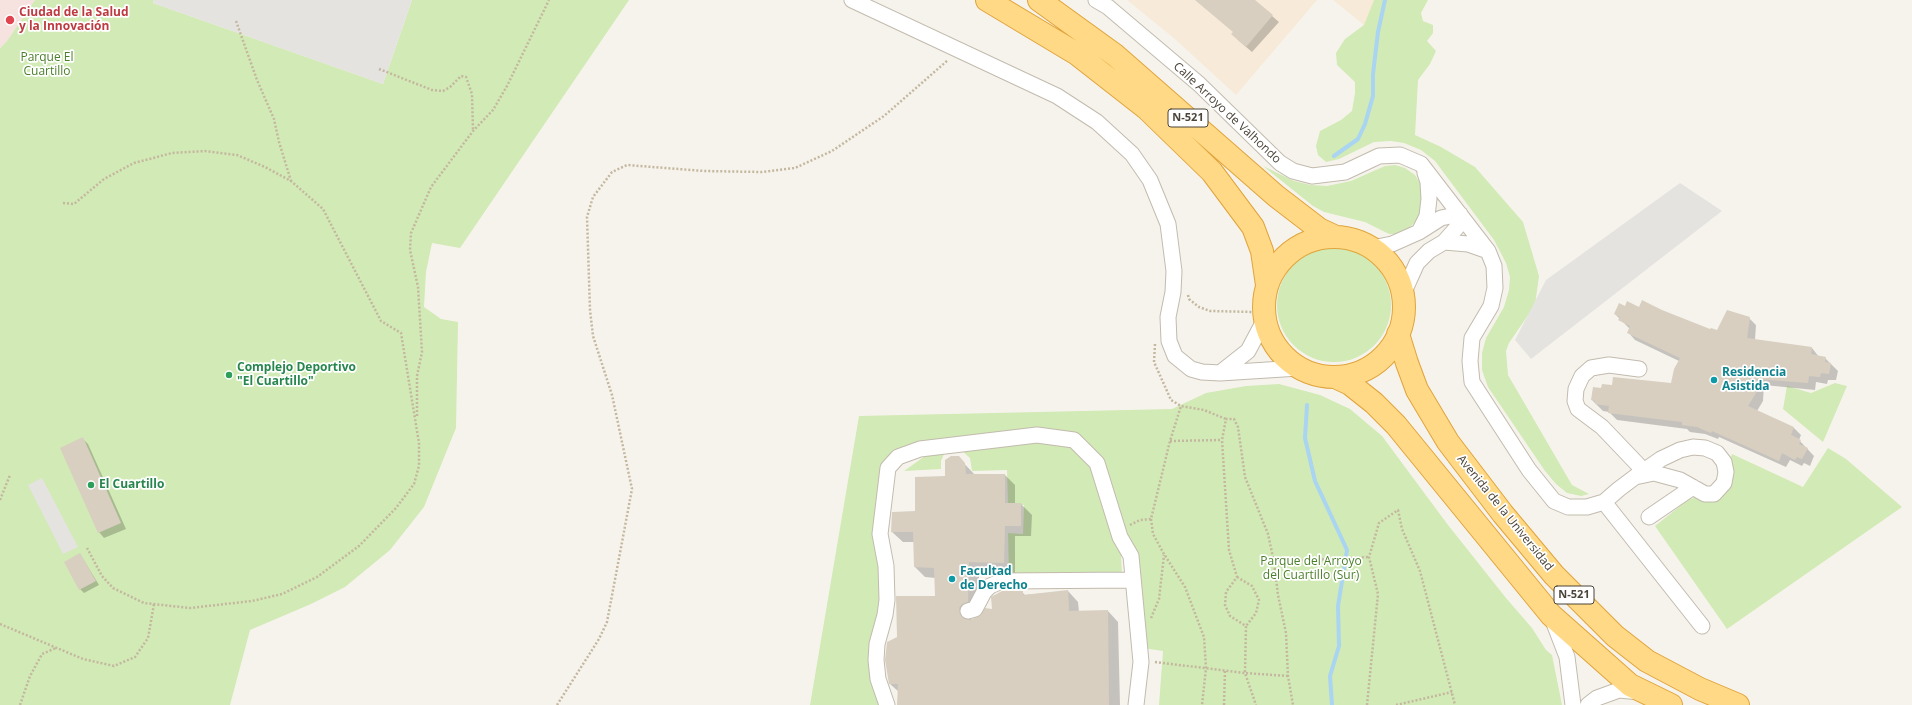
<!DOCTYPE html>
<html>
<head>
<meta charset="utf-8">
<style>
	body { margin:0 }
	canvas { display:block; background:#f6f3ec }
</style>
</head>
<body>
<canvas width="1912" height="705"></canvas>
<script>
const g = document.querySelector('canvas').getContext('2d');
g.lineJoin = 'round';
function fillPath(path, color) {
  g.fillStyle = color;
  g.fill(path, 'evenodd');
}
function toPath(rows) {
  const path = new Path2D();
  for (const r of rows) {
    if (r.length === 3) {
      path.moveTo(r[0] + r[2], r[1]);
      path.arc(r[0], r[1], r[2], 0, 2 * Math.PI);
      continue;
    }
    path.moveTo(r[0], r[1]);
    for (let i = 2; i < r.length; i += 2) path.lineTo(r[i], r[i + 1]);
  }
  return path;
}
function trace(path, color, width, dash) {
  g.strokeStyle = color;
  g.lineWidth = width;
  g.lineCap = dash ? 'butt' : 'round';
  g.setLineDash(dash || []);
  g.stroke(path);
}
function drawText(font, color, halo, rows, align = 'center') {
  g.font = font + ' "Open Sans",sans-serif';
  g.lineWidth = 3.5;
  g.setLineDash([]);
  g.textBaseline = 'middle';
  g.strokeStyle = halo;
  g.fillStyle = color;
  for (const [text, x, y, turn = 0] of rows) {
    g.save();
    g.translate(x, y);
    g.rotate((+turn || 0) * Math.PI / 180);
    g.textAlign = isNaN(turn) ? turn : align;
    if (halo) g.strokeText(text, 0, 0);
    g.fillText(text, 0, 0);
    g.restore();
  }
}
const commercial = toPath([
	[1127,0,1317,0,1236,95,1175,39],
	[1333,0,1374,0,1364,25]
]);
const medical = toPath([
	[0,0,35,0,7,41,0,48]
]);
const green = toPath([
	[35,0,154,0,153,3,383,84,412,0,629,0,460,248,432,243,426,272,424,307,441,319,458,322,456,428,424,507,390,550,345,587,311,604,250,630,230,705,0,705,0,48,7,41],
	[1374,0,1428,0,1421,13,1423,21,1433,25,1433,33,1427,41,1436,51,1430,64,1418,80,1415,135,1441,147,1475,167,1523,222,1539,276,1535,305,1509,343,1506,351,1508,375,1572,485,1589,494,1581,496,1567,493,1556,484,1545,471,1488,387,1482,370,1482,353,1486,338,1504,307,1509,290,1510,277,1506,263,1494,240,1435,161,1421,150,1404,143,1391,141,1374,142,1339,159,1326,162,1318,155,1316,146,1320,131,1341,120,1352,111,1355,93,1355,82,1337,65,1336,53,1345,39,1364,25],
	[1395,165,1405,168,1415,175,1421,185,1424,196,1421,214,1415,222,1409,228,1397,234,1389,234,1365,222,1324,212,1313,206,1263,166,1294,181,1311,185,1327,186,1351,181,1385,166],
	[1334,305,57],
	[1835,383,1847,386,1823,442,1783,409,1787,386,1811,393],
	[1279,384,1320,395,1350,409,1382,436,1448,525,1506,598,1532,628,1546,650,1552,655,1562,705,1159,705,1163,651,1143,648,1136,558,1100,461,1073,435,908,453,884,477,881,705,810,705,859,416,1172,409,1206,393,1246,386],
	[1032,441,1063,443,1079,450,1090,464,1115,531,1121,555,1122,575,1009,577,1008,533,1023,534,1024,505,1008,504,1007,470,972,471,970,458,961,450,953,450,944,454,941,461,941,469,904,471,932,451],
	[1828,448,1846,459,1902,507,1727,629,1655,526,1689,499,1714,494,1726,472,1732,454,1803,487]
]);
const parking = toPath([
	[154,0,412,0,383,84,153,3],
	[1680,183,1722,211,1531,359,1515,340,1546,280],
	[42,478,78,547,63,554,28,485]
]);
const shadow = toPath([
	[1196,0,1243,0,1258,4,1279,22,1252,52,1238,40,1234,32],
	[1625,307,1662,311,1711,331,1717,331,1749,318,1756,325,1755,340,1812,348,1819,357,1825,358,1838,371,1836,380,1828,380,1827,384,1816,382,1815,390,1764,385,1763,401,1757,411,1794,428,1801,435,1799,440,1814,456,1810,466,1804,463,1802,466,1790,460,1786,467,1719,437,1718,439,1705,434,1690,432,1687,429,1617,420,1609,412,1603,411,1592,400,1602,389,1613,386,1672,384,1679,361,1635,340,1628,332,1630,329,1615,314],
	[83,439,88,444,126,529,104,538,99,532],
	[958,457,975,475,1005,475,1015,485,1015,504,1021,504,1032,515,1031,536,1015,536,1015,573,979,572,979,612,972,616,971,620,981,617,1022,592,1025,595,1068,591,1078,602,1079,612,1108,611,1118,622,1120,705,898,705,899,692,890,684,898,637,936,597,936,578,925,577,915,567,914,542,903,542,892,532,893,513,916,512,946,477],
	[80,554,99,585,84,593,80,589]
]);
const stream = toPath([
	[1334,156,1358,139,1365,124,1373,96,1373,74,1378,32,1385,0],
	[1307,405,1305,438,1315,481,1347,550,1338,606,1339,646,1330,676,1332,705]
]);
const building = toPath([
	[1195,0,1255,0,1273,15,1246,47,1231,34,1233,32],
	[1642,300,1662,310,1710,329,1711,328,1717,330,1727,310,1750,317,1747,338,1812,347,1811,354,1826,357,1825,362,1831,363,1829,374,1821,373,1820,377,1809,376,1808,383,1757,379,1756,393,1748,406,1794,427,1791,435,1801,440,1799,444,1808,448,1802,459,1797,457,1795,460,1782,453,1779,461,1712,431,1711,433,1697,427,1682,425,1682,422,1608,413,1609,406,1595,404,1595,401,1591,400,1593,387,1601,388,1602,384,1612,385,1613,377,1671,383,1674,369,1680,358,1627,333,1630,326,1618,320,1620,317,1614,314,1619,303,1625,306,1627,301,1639,307],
	[83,437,121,523,98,533,60,448],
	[951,456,959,456,965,463,966,474,1005,474,1005,503,1021,503,1021,526,1005,526,1004,563,969,562,968,602,962,604,959,608,962,617,970,620,980,616,985,608,992,609,991,597,1002,591,1023,591,1023,595,1068,590,1069,611,1108,610,1109,705,897,705,898,684,889,684,885,660,887,642,897,637,896,596,935,596,934,568,914,567,913,532,891,532,892,512,915,511,915,477,945,476,945,460],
	[80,553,96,581,79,590,64,562]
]);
const path = toPath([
	[236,21,257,80,274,119,279,142,291,181],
	[379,69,432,90,443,91,450,87,461,76,466,77,472,94,473,130],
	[63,203,74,204,104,179,134,163,172,153,205,151,237,155,265,167,291,181,323,209,381,321,401,333,419,443,419,466,414,484,396,508,359,546,317,577,282,594,252,601,190,608,144,603,113,588,102,576,87,548],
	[1188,295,1189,299,1199,307,1210,311,1254,312],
	[1155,344,1154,362,1171,400,1181,406,1204,410,1226,419],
	[417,416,417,376,422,352,418,287,410,250,411,233,431,187,473,131,493,110,507,86,549,0],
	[1170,441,1222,440],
	[0,500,10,475],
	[1151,519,1153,534,1164,554,1185,587,1204,637,1206,668,1202,705],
	[1130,525,1140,520,1151,519,1170,441,1181,406],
	[1274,562,1369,557],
	[1237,577,1252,586,1259,600,1256,613,1246,626],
	[1151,618,1159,599,1164,555],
	[0,624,83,659,114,666,135,657,148,638,154,604],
	[1155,662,1245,673,1256,705],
	[1288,676,1245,673,1246,626,1230,616,1225,605,1226,592,1237,577,1229,550,1222,440,1226,419,1234,419,1238,427,1245,477,1268,534,1274,562,1278,595,1286,633,1288,676,1293,705],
	[20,705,30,676,42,654,56,648],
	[557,705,599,639,607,622,632,489,612,395,593,336,590,310,587,217,593,197,612,172,627,165,704,171,762,172,795,168,832,151,884,116,948,60],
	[1224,705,1225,670],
	[1367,705,1378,594,1369,557,1379,523,1398,510,1402,529,1420,571,1455,705],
	[1396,705,1452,692]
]);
const minor = toPath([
	[852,0,1057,96,1097,122,1132,154,1150,180,1168,224,1174,271,1173,292,1168,317,1169,341,1175,356,1191,369,1202,372,1220,373,1299,368],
	[1096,0,1108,7,1199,84,1280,163,1293,171,1312,176,1345,172,1379,156,1400,155,1421,164,1488,251,1494,266,1495,288,1491,306,1472,338,1470,361,1472,382,1529,470,1554,501,1568,507,1587,507,1604,502,1619,489,1635,477,1661,459,1680,450,1693,447,1705,448,1717,453,1724,462,1726,472,1724,483,1714,494,1705,494,1680,480,1654,473,1635,477],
	[1419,232,1427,216,1429,199,1428,182,1425,173],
	[1444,242,1468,244,1488,251],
	[1372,248,1392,244,1419,232,1441,218,1460,214],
	[1403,294,1417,263,1429,251,1444,242,1459,225,1460,214],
	[1639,369,1609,365,1591,368,1582,376,1576,389,1575,401,1578,409,1602,427,1644,471],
	[1220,373,1248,351,1265,319],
	[1604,502,1702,626],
	[1649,517,1693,487],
	[968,611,975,609,984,592,990,586,1002,581,1133,580],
	[1552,618,1567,657,1573,705],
	[887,705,878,679,876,660,877,644,885,615,887,600,886,566,880,534,888,468,898,457,920,449,1037,435,1074,440,1097,463,1120,537,1131,556,1141,662,1136,705],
	[1588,705,1597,698,1619,690,1640,692]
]);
const trunk = toPath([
	[987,0,1077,54,1146,108,1212,172,1253,227,1262,251,1267,285],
	[1039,0,1115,55,1276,196,1319,229,1336,237],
	[1334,307,70],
	[1398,334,1407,363,1417,390,1448,442,1503,514,1554,575,1615,636,1647,661,1700,689,1738,705],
	[1335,377,1350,384,1374,403,1396,425,1551,615,1630,685,1671,705]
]);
const markers = [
	[10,20,5,"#e0444e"],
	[229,375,4,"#2e9e5b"],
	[1714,380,4,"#0f9aa8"],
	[91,485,4,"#2e9e5b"],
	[952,579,4,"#0f9aa8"]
];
const shields = [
	[1188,118,40],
	[1574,595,40]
];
const shieldNames = [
	["N-521",1188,118],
	["N-521",1574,595]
];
const healthNames = [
	["Ciudad de la Salud",19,13],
	["y la Innovación",19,27]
];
const parkNames = [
	["Parque El",47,58],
	["Cuartillo",47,72],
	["Parque del Arroyo",1311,562],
	["del Cuartillo (Sur)",1311,576]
];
const streetNames = [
	["Calle Arroyo de Valhondo",1227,113,43],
	["Avenida de la Universidad",1505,513,51]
];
const leisureNames = [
	["Complejo Deportivo",237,368],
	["\"El Cuartillo\"",237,382],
	["El Cuartillo",99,485]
];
const cultureNames = [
	["Residencia",1722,373],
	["Asistida",1722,387],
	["Facultad",960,572],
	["de Derecho",960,586]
];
fillPath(commercial, '#f7ead8');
fillPath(medical, '#f6e3e0');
fillPath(green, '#d2eab5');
fillPath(parking, '#e5e3e0');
fillPath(shadow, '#0003');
trace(stream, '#a9d4f2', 4);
fillPath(building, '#d8cfc1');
trace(minor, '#c2bbae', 17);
trace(trunk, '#e0a43c', 24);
trace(path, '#c4b79f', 2.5, [2, 2]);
trace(minor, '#fff', 15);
trace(trunk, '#ffd985', 22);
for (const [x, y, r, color] of markers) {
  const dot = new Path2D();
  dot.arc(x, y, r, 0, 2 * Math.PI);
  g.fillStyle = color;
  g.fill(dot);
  trace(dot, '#fff', 1.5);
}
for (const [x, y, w] of shields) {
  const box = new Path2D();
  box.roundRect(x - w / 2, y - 9, w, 18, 3);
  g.fillStyle = '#fff';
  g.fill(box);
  trace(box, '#4b4439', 1);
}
drawText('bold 11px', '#4b4439', null, shieldNames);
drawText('bold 12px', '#be3a42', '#fff', healthNames, 'left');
drawText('12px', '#4a7f2a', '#fff', parkNames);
drawText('12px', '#4b4439', '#fff', streetNames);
drawText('bold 12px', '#27864d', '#fff', leisureNames, 'left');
drawText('bold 12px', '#0d838f', '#fff', cultureNames, 'left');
</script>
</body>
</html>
